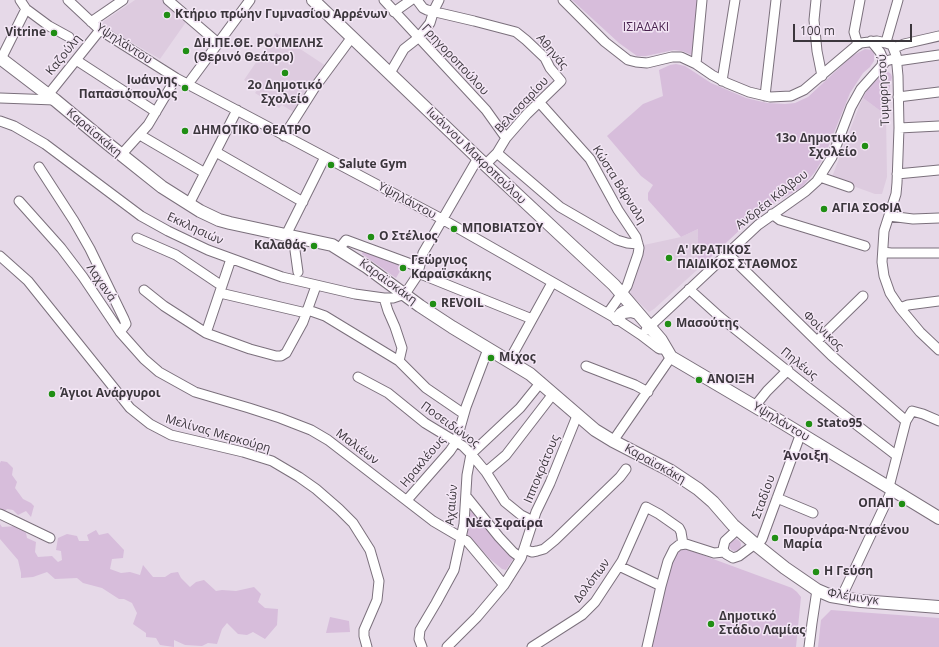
<!DOCTYPE html>
<html>
<head>
<meta charset="utf-8">
<style>
	body { margin:0 }
	#map { position:relative; width:939px; height:647px; overflow:hidden; background:#e6d9e8; font-family:"Open Sans",sans-serif }
	canvas { display:block }
	.scale { position:absolute; left:793px; top:24px; width:119px; height:18px; box-sizing:border-box; border:2px solid #3b363c; border-top:0; padding-left:5px; font-size:12px; line-height:14px; white-space:nowrap; color:#3b363c; -webkit-text-stroke:3px #f3e6f5; paint-order:stroke }
</style>
</head>
<body>
<div id="map">
<canvas width="939" height="647"></canvas>
<div class="scale">100 m</div>
</div>
<script>
const g = document.querySelector('canvas').getContext('2d');
g.lineJoin = 'round';
function fillPath(path, color) {
  g.fillStyle = color;
  g.fill(path, 'evenodd');
}
function toPath(rows) {
  const path = new Path2D();
  for (const r of rows) {
    if (r.length === 3) {
      path.moveTo(r[0] + r[2], r[1]);
      path.arc(r[0], r[1], r[2], 0, 2 * Math.PI);
      continue;
    }
    path.moveTo(r[0], r[1]);
    for (let i = 2; i < r.length; i += 2) path.lineTo(r[i], r[i + 1]);
  }
  return path;
}
function trace(path, color, width, dash) {
  g.strokeStyle = color;
  g.lineWidth = width;
  g.lineCap = dash ? 'butt' : 'round';
  g.setLineDash(dash || []);
  g.stroke(path);
}
function drawText(font, color, halo, rows, align = 'center') {
  g.font = font + ' "Open Sans",sans-serif';
  g.lineWidth = 3;
  g.setLineDash([]);
  g.textBaseline = 'middle';
  g.strokeStyle = halo;
  g.fillStyle = color;
  for (const [text, x, y, turn = 0] of rows) {
    g.save();
    g.translate(x, y);
    g.rotate((+turn || 0) * Math.PI / 180);
    g.textAlign = isNaN(turn) ? turn : align;
    if (halo) g.strokeText(text, 0, 0);
    g.fillText(text, 0, 0);
    g.restore();
  }
}
const built = toPath([
	[135,0,162,0,186,22,160,59,102,25,104,21],
	[276,33,326,66,295,113,282,105,279,108,255,93,258,89,244,80],
	[863,98,886,115,887,177,882,194,875,194,853,186,853,183,832,177,860,104],
	[698,229,697,270,654,309,649,312,630,294,644,245,681,237]
]);
const green = toPath([
	[572,0,699,0,694,55,692,55,682,51,674,50,646,56,637,56,619,43],
	[865,49,871,50,874,53,874,61,870,67,863,73,850,93,825,155,815,172,802,187,758,213,697,270,698,229,681,237,648,200,648,193,653,185,641,176,607,136,643,104,663,96,659,70,670,65,676,64,685,66,711,83,746,98,767,103,785,104,795,103,808,97,852,56],
	[887,71,891,74,892,77,887,99,886,115,863,98,868,88,885,72],
	[363,251,403,266,396,278,362,254],
	[1,461,7,462,13,468,12,475,17,482,15,488,23,499,31,503,34,506,31,517,26,511,18,515,13,510,7,509,5,511,0,509,0,463],
	[473,508,515,556,506,570,502,569,490,559,465,532,466,521],
	[0,524,2,527,17,526,26,533,27,538,36,542,35,552,38,557,52,556,58,562,62,560,61,551,56,550,58,538,67,534,77,536,79,541,89,541,87,535,96,530,99,535,108,533,124,550,123,558,112,559,110,569,121,573,130,572,140,575,143,565,153,577,165,577,171,573,178,572,181,578,190,587,196,582,204,580,216,591,222,590,236,591,254,587,261,594,258,602,265,608,278,609,277,625,265,639,253,632,247,635,238,634,227,623,222,629,217,644,208,643,202,646,185,645,174,640,174,647,160,645,156,638,146,637,146,633,133,624,137,613,132,603,124,599,119,599,102,588,83,583,77,578,55,579,47,572,33,577,21,578,21,573,18,560,0,539],
	[735,545,6],
	[681,549,686,549,792,588,797,592,801,597,796,647,649,647,674,553],
	[831,610,939,618,939,647,818,647,821,620],
	[330,617,349,621,350,632,326,633]
]);
const minor = toPath([
	[20,0,26,9,49,26,69,37],
	[68,0,100,30,176,78,442,219,617,319,641,335,658,348,660,349,666,349],
	[168,0,218,43],
	[384,0,486,110,506,138],
	[417,0,423,8,427,10,474,21,516,32,526,40,545,58,550,68,561,81,527,114,506,138,497,153,485,165],
	[563,0,605,42,628,60,636,62,647,63,672,57,681,57,696,64,712,75,727,83,749,92,770,97,791,96,804,90,856,46,861,43,877,41,886,43,892,45,896,55,898,76,899,128,897,183,896,194,884,231,882,262,884,276,890,293,900,308,920,332,939,350],
	[816,0,814,20,817,51,822,76],
	[394,12,411,0],
	[91,22,123,0],
	[871,41,880,52,883,59,882,65],
	[886,42,898,0],
	[858,45,854,32,860,0],
	[894,48,904,44,939,36],
	[1,59,26,9],
	[76,60,156,112],
	[897,61,939,55],
	[696,64,702,0],
	[390,73,404,49,418,38,430,23,434,10,439,0],
	[722,81,735,0],
	[188,84,250,0],
	[48,95,100,30],
	[765,96,776,0],
	[898,97,939,92],
	[0,98,55,100],
	[539,102,590,159,618,210,636,237,639,248,638,254,627,286,608,313],
	[0,121,14,126,45,144,141,216,168,231,208,250,282,277,355,294,384,298,393,298,405,294,417,276,423,253,478,158],
	[899,128,939,126],
	[140,135,205,173],
	[284,136,315,87,352,37],
	[216,152,303,202],
	[497,153,560,207,617,240,627,243,638,244],
	[121,155,148,125,176,78],
	[39,167,74,221,90,249,124,319,126,324,120,332],
	[897,174,939,170],
	[820,177,849,187],
	[19,201,61,248,83,277,120,332,144,359,159,372,195,392,249,408,280,418,311,430,328,440,433,521,467,541,504,585],
	[189,204,237,110],
	[772,214,780,220,865,246],
	[889,216,913,219,939,218],
	[286,235,325,157],
	[293,236,298,272],
	[137,238,176,255,222,286],
	[339,249,346,240,419,267],
	[883,252,891,253,939,253],
	[727,253,831,355,906,421],
	[0,256,28,281,122,398,130,408,150,424,171,435,243,452,272,461,299,477,316,489,339,509,353,523,370,550,379,581,377,600,364,630,364,636,367,647],
	[418,273,532,319],
	[689,289,720,317,810,389,897,456],
	[144,290,164,306,206,333,250,349,276,356,281,356,286,353,303,322,316,286],
	[220,293,306,313],
	[384,298,388,311,395,327,402,348,399,361],
	[900,308,908,305,939,301],
	[308,310,325,316,399,361,426,388,464,414],
	[646,330,758,225,806,191,817,181,832,157,851,107,861,89,886,61,897,58],
	[206,333,231,259],
	[817,341,863,296],
	[509,361,552,283],
	[586,366,635,385,648,392],
	[358,377,388,393,425,423,463,446,471,454,486,472,505,502,521,515,533,521],
	[755,406,767,391,788,370],
	[613,441,671,357],
	[486,472,506,455,553,394],
	[889,487,906,421,912,411,923,414,939,421],
	[466,496,499,537,513,552,521,558],
	[777,498,813,513],
	[407,500,450,451,456,442,466,407,488,349],
	[0,514,50,538],
	[738,529,725,541,723,549,726,554,733,558,739,556,755,544],
	[757,546,762,539,801,433],
	[524,549,532,552,537,551,544,549,555,540,620,477,626,469],
	[619,566,661,586],
	[841,598,892,490],
	[422,647,419,639,420,630,436,603,454,570,464,524,467,475,471,454,520,408,541,382],
	[447,647,477,617,504,585,521,558,536,512,550,483,577,416],
	[532,647,582,615,595,602,622,561,646,507,659,514,679,528,681,532,683,544],
	[647,647,661,586,668,561,674,549,679,545,686,544,714,553,724,552],
	[809,647,812,623,817,590]
]);
const major = toPath([
	[313,0,478,158,614,285,661,340,671,357,783,423,939,518],
	[0,58,55,100,108,144,162,187,200,211,219,220,230,223,332,245,367,267,420,306,452,327,530,374,595,430,613,441,671,471,698,489,713,502,733,525,755,544,785,568,817,590,831,596,861,601,939,607],
	[617,319,621,314,624,312,631,311,638,313]
]);
const markers = [
	[167,15,4,"#208e14"],
	[54,33,4,"#208e14"],
	[186,51,4,"#208e14"],
	[285,73,4,"#208e14"],
	[185,88,4,"#208e14"],
	[185,131,4,"#208e14"],
	[865,146,4,"#208e14"],
	[331,165,4,"#208e14"],
	[824,209,4,"#208e14"],
	[454,229,4,"#208e14"],
	[371,237,4,"#208e14"],
	[314,246,4,"#208e14"],
	[669,258,4,"#208e14"],
	[403,268,4,"#208e14"],
	[433,304,4,"#208e14"],
	[668,324,4,"#208e14"],
	[491,358,4,"#208e14"],
	[699,380,4,"#208e14"],
	[52,394,4,"#208e14"],
	[809,424,4,"#208e14"],
	[902,504,4,"#208e14"],
	[775,538,4,"#208e14"],
	[816,572,4,"#208e14"],
	[711,624,4,"#208e14"]
];
const poiNames = [
	["Κτήριο πρώην Γυμνασίου Αρρένων",175,15],
	["Vitrine",46,33,"right"],
	["ΔΗ.ΠΕ.ΘΕ. ΡΟΥΜΕΛΗΣ",194,44],
	["(Θερινό Θεάτρο)",194,58],
	["Ιωάννης",177,81,"right"],
	["Παπασιόπουλος",177,95,"right"],
	["2ο Δημοτικό",285,86,"center"],
	["Σχολείο",285,100,"center"],
	["ΔΗΜΟΤΙΚΟ ΘΕΑΤΡΟ",193,131],
	["13ο Δημοτικό",857,139,"right"],
	["Σχολείο",857,153,"right"],
	["Salute Gym",339,165],
	["ΑΓΙΑ ΣΟΦΙΑ",832,209],
	["ΜΠΟΒΙΑΤΣΟΥ",462,229],
	["Ο Στέλιος",379,237],
	["Καλαθάς",306,246,"right"],
	["Α' ΚΡΑΤΙΚΟΣ",677,251],
	["ΠΑΙΔΙΚΟΣ ΣΤΑΘΜΟΣ",677,265],
	["Γεώργιος",411,261],
	["Καραϊσκάκης",411,275],
	["REVOIL",441,304],
	["Μασούτης",676,324],
	["Μίχος",499,358],
	["ΑΝΟΙΞΗ",707,380],
	["Άγιοι Ανάργυροι",60,394],
	["Stato95",817,424],
	["ΟΠΑΠ",894,504,"right"],
	["Πουρνάρα-Ντασένου",783,531],
	["Μαρία",783,545],
	["Η Γεύση",824,572],
	["Δημοτικό",719,617],
	["Στάδιο Λαμίας",719,631]
];
const parkNames = [
	["ΙΣΙΑΔΑΚΙ",646,28]
];
const streetNames = [
	["Υψηλάντου",124,44,33],
	["Αθηνάς",552,52,50],
	["Καζούλη",64,55,-51],
	["Γρηγοροπούλου",455,60,47],
	["Τυμφρηστού",884,90,-93],
	["Βελισσαρίου",522,105,-47],
	["Καραϊσκάκη",94,133,40],
	["Ιωάννου Μακροπούλου",476,156,44],
	["Κώστα Βάρναλη",619,185,58],
	["Ανδρέα Κάλβου",772,200,-38],
	["Υψηλάντου",407,201,28],
	["Εκκλησιών",195,229,25],
	["Καραϊσκάκη",388,282,36],
	["Λαχανά",101,283,56],
	["Φοίνικος",823,331,44],
	["Πηλέως",799,364,39],
	["Υψηλάντου",781,422,31],
	["Ποσειδώνος",450,425,36],
	["Μελίνας Μερκούρη",218,434,16],
	["Μαλιέων",357,447,37],
	["Ηρακλέους",423,462,-50],
	["Καραϊσκάκη",655,464,29],
	["Ιπποκράτους",542,469,-67],
	["Σταδίου",764,497,-70],
	["Αχαιών",452,505,-85],
	["Δολόπων",592,581,-53],
	["Φλέμινγκ",853,597,9]
];
const neighbourhoodNames = [
	["Άνοιξη",806,456],
	["Νέα Σφαίρα",504,523]
];
fillPath(built, '#ddcbdf');
fillPath(green, '#d7bddb');
trace(minor, '#7b707c', 11);
trace(major, '#7b707c', 14);
trace(minor, '#fff', 9);
trace(major, '#fff', 12);
for (const [x, y, r, color] of markers) {
  const dot = new Path2D();
  dot.arc(x, y, r, 0, 2 * Math.PI);
  g.fillStyle = color;
  g.fill(dot);
  trace(dot, '#f3e6f5', 1.5);
}
drawText('bold 12px', '#3b363c', '#f3e6f5', poiNames, 'left');
drawText('12px', '#461f4d', '#f3e6f5', parkNames);
drawText('12px', '#3b363c', '#f3e6f5', streetNames);
drawText('bold 13px', '#3c333e', '#f3e6f5', neighbourhoodNames);
</script>
</body>
</html>
